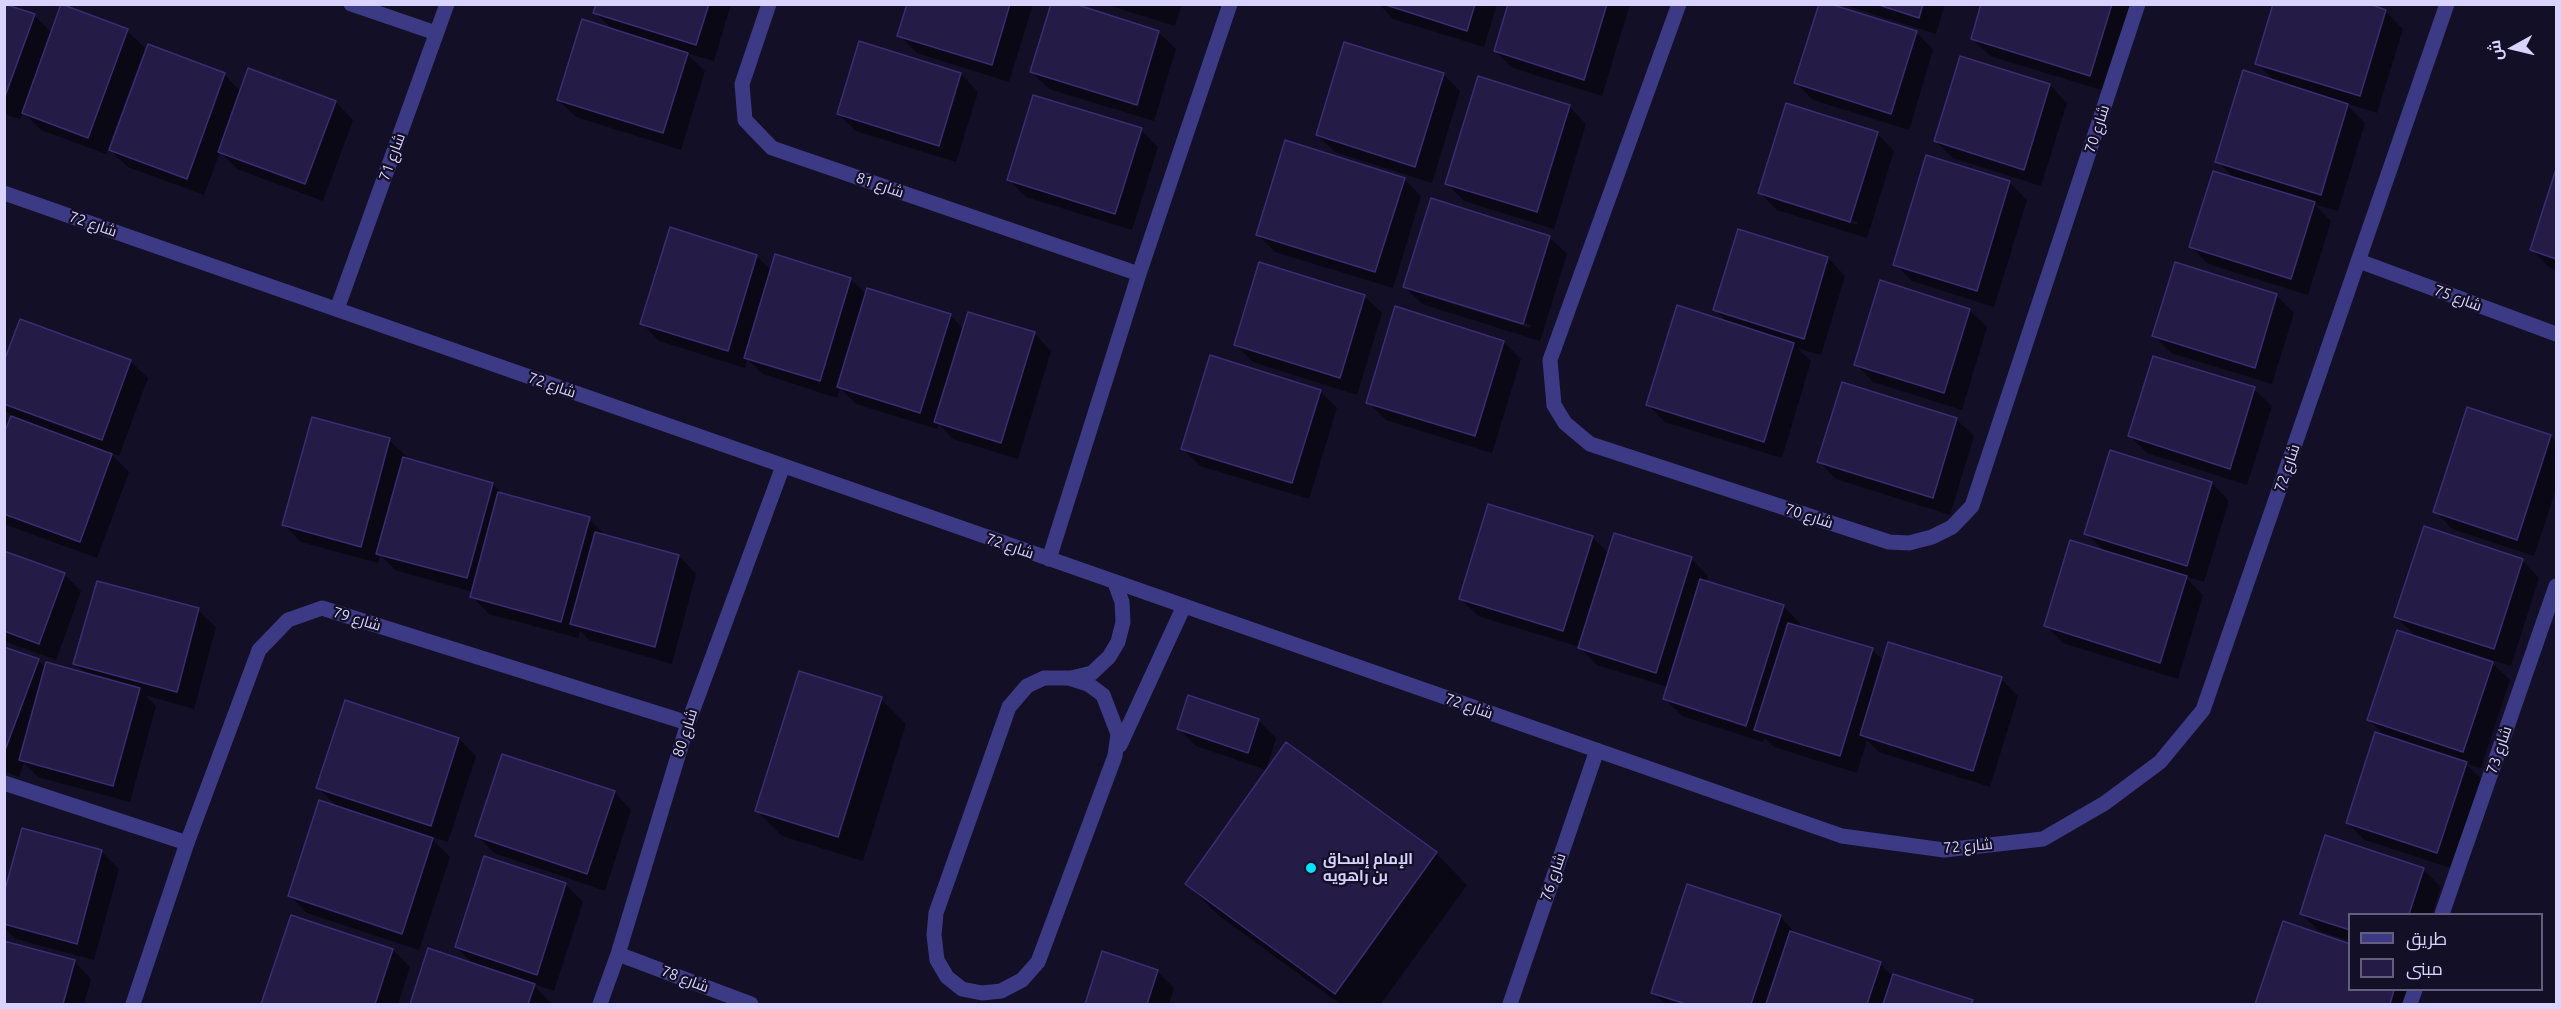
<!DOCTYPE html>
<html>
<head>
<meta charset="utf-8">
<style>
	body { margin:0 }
	#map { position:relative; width:2561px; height:1009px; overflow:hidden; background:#130f26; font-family:Ubuntu,Cairo,sans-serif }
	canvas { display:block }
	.frame { position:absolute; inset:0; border:6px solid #d9d4ff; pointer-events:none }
	.legend { position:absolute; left:2348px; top:913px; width:195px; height:78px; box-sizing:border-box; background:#130f26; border:2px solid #625e7d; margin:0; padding:8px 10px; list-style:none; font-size:18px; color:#d9d4ff }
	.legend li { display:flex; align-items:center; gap:12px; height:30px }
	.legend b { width:30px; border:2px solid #625e7d }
	.north { position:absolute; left:2483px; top:18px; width:60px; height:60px; -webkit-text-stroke:4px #130f26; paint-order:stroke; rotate:262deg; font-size:16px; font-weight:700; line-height:24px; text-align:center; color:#d9d4ff }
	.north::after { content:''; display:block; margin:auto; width:21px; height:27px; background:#d9d4ff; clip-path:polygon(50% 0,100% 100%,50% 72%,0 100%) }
</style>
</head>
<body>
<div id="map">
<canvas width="2561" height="1009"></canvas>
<div class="frame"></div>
<ul class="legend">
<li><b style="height:8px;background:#3d3a85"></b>طريق</li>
<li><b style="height:16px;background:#241b47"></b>مبنى</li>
</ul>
<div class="north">ش</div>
</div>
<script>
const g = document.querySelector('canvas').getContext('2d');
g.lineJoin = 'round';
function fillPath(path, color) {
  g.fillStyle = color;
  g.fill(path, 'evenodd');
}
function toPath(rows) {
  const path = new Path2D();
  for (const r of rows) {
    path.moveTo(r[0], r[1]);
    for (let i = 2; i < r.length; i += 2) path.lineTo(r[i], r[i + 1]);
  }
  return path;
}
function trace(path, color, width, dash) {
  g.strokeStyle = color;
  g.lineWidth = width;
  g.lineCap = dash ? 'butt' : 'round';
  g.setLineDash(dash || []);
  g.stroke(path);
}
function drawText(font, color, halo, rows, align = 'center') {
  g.font = font + ' Ubuntu,Cairo,sans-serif';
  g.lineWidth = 4.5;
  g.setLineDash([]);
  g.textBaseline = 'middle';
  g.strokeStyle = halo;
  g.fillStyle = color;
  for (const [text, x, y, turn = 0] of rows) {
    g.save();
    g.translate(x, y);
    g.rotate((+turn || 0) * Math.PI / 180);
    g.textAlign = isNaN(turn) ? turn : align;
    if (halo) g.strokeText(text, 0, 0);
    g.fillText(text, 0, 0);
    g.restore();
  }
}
const shadow = toPath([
	[4,4,34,15,52,33,127,31,145,48,106,154,41,130,23,112,20,119,4,114],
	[598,4,731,4,714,61,686,53,705,71,681,150,576,117,558,100,614,31,595,12],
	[909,4,1033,4,1009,82,917,53,899,35],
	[1105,4,1182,4,1175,26],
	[1379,4,1497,4,1484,47,1393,19],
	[1510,4,1630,4,1602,96,1513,68,1495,51],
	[1841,4,1945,4,1936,34],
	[1983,4,2135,4,2108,92,1990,56,1972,38],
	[2385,11,2403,29,2377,113,2345,103,2365,123,2338,211,2314,204,2331,221,2308,295,2208,264,2191,247,2234,178,2217,161,2275,82,2257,63],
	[1158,32,1176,49,1154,121,1049,89,1032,72],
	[1916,32,1933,50,1909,130,1813,100,1796,83],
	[224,74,241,92,336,102,353,120,323,201,237,169,220,152,204,195,128,167,110,150],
	[961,74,978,92,956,162,856,131,838,114],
	[1443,74,1460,91,1432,183,1335,152,1317,135],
	[2050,85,2067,103,2041,186,1953,158,1935,141],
	[1569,106,1586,124,1554,229,1464,201,1447,183],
	[1141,130,1158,147,1132,230,1026,197,1009,180],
	[1877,133,1894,151,1867,238,1777,210,1760,193],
	[1778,198,1857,222,1857,225,1778,201],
	[1927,157,2010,183,2027,200,1994,307,1912,281,1895,264],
	[2556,174,2556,270,2549,267,2532,250],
	[1404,179,1421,196,1393,288,1275,252,1257,234],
	[1549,237,1567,254,1540,341,1422,304,1405,287],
	[1424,292,1531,325,1530,328,1424,295],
	[756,256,772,271,850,279,867,295,950,315,964,330,1034,333,1051,351,1018,459,953,439,939,424,937,429,856,404,840,388,837,398,763,374,747,359,745,368,659,341,642,323],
	[1828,258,1845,276,1821,355,1797,348,1811,361,1782,458,1665,422,1648,405,1728,323,1715,310],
	[2176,264,2277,296,2294,313,2272,384,2171,353,2154,335],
	[1364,296,1382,313,1357,395,1253,362,1236,345],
	[1969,310,1987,327,1962,410,1873,382,1856,364],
	[1504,342,1521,359,1492,453,1386,420,1368,402],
	[130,361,148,378,119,456,109,452,129,472,97,558,4,524,4,438,12,416,4,410,4,366],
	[2254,389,2272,406,2247,485,2147,453,2130,436],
	[1320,391,1337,408,1309,499,1200,466,1183,449],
	[1956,419,1974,436,1950,515,1836,479,1819,462],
	[2551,436,2556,442,2556,489,2534,556,2452,529,2435,511],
	[389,440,407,457,406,460,493,484,504,496,589,519,607,537,679,556,696,574,672,664,589,640,580,631,578,638,489,614,472,596,473,592,395,570,380,555,378,563,301,542,284,525],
	[2111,452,2212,483,2229,501,2204,582,2184,576,2203,595,2178,679,2063,643,2046,626,2105,552,2086,533],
	[1592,537,1609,554,1691,558,1708,576,1706,582,1783,606,1800,623,1799,628,1872,650,1884,661,2001,679,2018,696,1990,787,1879,752,1867,740,1857,773,1774,747,1765,738,1763,742,1682,716,1665,699,1668,687,1597,665,1580,647,1478,616,1461,599],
	[4,552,64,574,81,591,56,660,4,641],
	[2522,560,2539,578,2511,666,2468,652,2468,655,2492,663,2510,680,2481,768,2466,764,2483,781,2454,869,2365,840,2347,823,2386,737,2369,720,2417,638,2396,616],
	[198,610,216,627,194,709,145,695,156,706,130,802,38,777,24,763,19,777,4,771,4,648,38,660,46,668,86,674,75,664],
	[1189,697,1259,721,1276,738,1266,770,1196,746,1179,729],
	[881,699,906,724,863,861,782,836,757,811],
	[459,739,476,756,448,842,429,836,450,857,419,950,307,913,289,895,339,808,318,788],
	[614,792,631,810,605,891,494,853,477,836],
	[23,830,102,852,119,869,94,960,16,939,4,928,4,898],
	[2326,837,2424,870,2441,887,2432,914,2350,914,2350,941,2319,931,2301,914],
	[1436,853,1467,885,1381,1004,1340,1004,1218,915,1187,884],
	[485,858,566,885,583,902,554,991,533,984,551,1004,411,1004,429,950,474,965,456,947],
	[1780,916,1797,935,1880,963,1893,977,1975,1004,1665,1004,1653,992],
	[292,917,393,950,410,967,398,1004,263,1004],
	[2283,923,2350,990,2417,990,2412,1004,2257,1004],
	[4,942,74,961,91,979,84,1004,4,1004],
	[1103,953,1157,971,1174,988,1169,1004,1086,1004]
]);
const building = toPath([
	[4,4,35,14,4,99,4,4],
	[61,4,128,29,88,138,22,113,61,4],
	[596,4,709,4,696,45,593,13,596,4],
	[907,4,1010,4,992,65,897,36,907,4],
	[1051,4,1075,4,1159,31,1137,105,1030,72,1051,4],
	[1383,4,1475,4,1467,31,1383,4],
	[1508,4,1607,4,1584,80,1494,51,1508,4],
	[1819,4,1830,4,1917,31,1891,114,1794,83,1819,4],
	[1876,4,1923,4,1919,18,1876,4],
	[1981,4,2112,4,2090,76,1971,39,1981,4],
	[2273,4,2369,4,2386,10,2360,96,2255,64,2273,4],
	[582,19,688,53,663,133,557,100,582,19],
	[859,41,961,73,939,146,837,114,859,41],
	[1344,42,1444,73,1415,167,1316,135,1344,42],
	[148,44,225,73,187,179,109,150,148,44],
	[1960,56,2050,84,2024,170,1934,141,1960,56],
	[248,68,336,101,305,184,218,152,248,68],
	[2243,70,2348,104,2321,195,2215,162,2243,70],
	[1478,76,1570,105,1537,212,1445,184,1478,76],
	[1033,95,1142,128,1115,214,1007,180,1033,95],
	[1786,103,1878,132,1850,222,1758,193,1786,103],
	[1285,140,1405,178,1375,272,1256,235,1285,140],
	[1926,155,2010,181,1977,291,1893,265,1926,155],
	[2556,169,2556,259,2530,250,2556,169],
	[2213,171,2315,202,2291,279,2189,247,2213,171],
	[1431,198,1550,236,1523,324,1403,287,1431,198],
	[670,227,757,255,728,351,640,324,670,227],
	[1738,229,1828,257,1804,339,1713,310,1738,229],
	[775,254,851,278,820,381,744,358,775,254],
	[1259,262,1365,295,1340,378,1234,345,1259,262],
	[2175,262,2277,294,2255,368,2152,336,2175,262],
	[1880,280,1970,309,1944,393,1854,365,1880,280],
	[867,288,951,314,920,413,837,387,867,288],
	[1677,305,1794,343,1764,442,1646,405,1677,305],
	[1395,306,1504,341,1475,436,1366,403,1395,306],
	[968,312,1035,332,1001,443,934,422,968,312],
	[20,319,131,360,102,440,4,404,4,361,20,319],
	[1210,355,1321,390,1292,483,1181,449,1210,355],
	[2153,356,2255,387,2230,469,2128,436,2153,356],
	[1842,382,1957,418,1933,498,1817,462,1842,382],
	[2467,407,2551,435,2517,540,2433,512,2467,407],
	[11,416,112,454,80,542,4,514,4,434,11,416],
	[312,417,390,438,361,547,282,525,312,417],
	[2110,450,2212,482,2187,566,2084,534,2110,450],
	[403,457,493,483,467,578,376,554,403,457],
	[498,492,590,517,561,622,470,597,498,492],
	[1488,504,1593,536,1563,631,1459,599,1488,504],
	[2424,526,2523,559,2494,649,2394,617,2424,526],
	[595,532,679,555,655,647,570,624,595,532],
	[1614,533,1692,557,1656,673,1578,648,1614,533],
	[2070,540,2187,576,2160,663,2044,626,2070,540],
	[4,551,65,573,39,644,4,631,4,551],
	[1700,579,1784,605,1746,726,1663,699,1700,579],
	[97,581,199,608,177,692,73,664,97,581],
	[1788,623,1873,648,1840,756,1754,730,1788,623],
	[2397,630,2493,662,2463,752,2367,720,2397,630],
	[1888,642,2002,677,1973,771,1860,735,1888,642],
	[4,647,39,659,4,753,4,647],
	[46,662,140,688,113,786,19,760,46,662],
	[799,671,882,697,838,837,755,811,799,671],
	[1188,695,1259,719,1248,753,1177,729,1188,695],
	[345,700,459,738,431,826,316,788,345,700],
	[2375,732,2467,762,2437,853,2346,823,2375,732],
	[1286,742,1437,852,1335,994,1185,884,1286,742],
	[502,754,615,791,587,874,475,836,502,754],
	[319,800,433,838,402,934,288,896,319,800],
	[22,828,102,850,77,944,4,924,4,893,22,828],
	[2325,835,2424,868,2409,914,2350,914,2350,930,2300,914,2325,835],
	[484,856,566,883,537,975,455,947,484,856],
	[1687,884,1781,915,1751,1004,1686,1004,1651,993,1687,884],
	[291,915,393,949,375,1004,261,1004,291,915],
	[2283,921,2350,944,2350,990,2394,990,2390,1004,2255,1004,2283,921],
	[1790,931,1881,962,1867,1004,1766,1004,1790,931],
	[4,941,75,960,63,1004,4,1004,4,941],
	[428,948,535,984,528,1004,410,1004,428,948],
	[1102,951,1158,970,1147,1004,1085,1004,1102,951],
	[1893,974,1973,1000,1971,1004,1883,1004,1893,974]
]);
const lane = toPath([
	[1044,678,1069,678,1088,684,1103,695,1118,734,1115,756,1038,962,1022,980,1001,991,982,993,962,989,947,977,937,960,934,935,936,913,1009,707,1027,686,1044,678],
	[1071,678,1092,673,1109,657,1118,642,1123,622,1122,602,1115,583],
	[1120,745,1184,606],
	[4,783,187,843]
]);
const street = toPath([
	[351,4,436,33],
	[769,4,742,84,745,120,772,148,1139,274],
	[1679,4,1550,360,1554,405,1565,423,1590,444,1889,542,1909,543,1932,537,1952,527,1972,506,2138,4],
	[4,193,1842,836,1944,850,2043,839,2105,803,2160,762,2203,710,2447,4],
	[2359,261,2556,334],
	[337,309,447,4],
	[1049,559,1139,274,1230,4],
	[2442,914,2556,586],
	[618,954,751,1004],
	[133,1004,187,843,259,650,288,620,322,608,688,723],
	[600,1004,618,954,688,723,783,466],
	[1510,1004,1597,750],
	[2410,1004,2415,990]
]);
const markers = [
	[1311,868,6,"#00e5ff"]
];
const streetNames = [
	["شارع 70",2097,129,-72],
	["شارع 71",392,157,-70],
	["شارع 81",880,185,19],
	["شارع 72",93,224,19],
	["شارع 75",2458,298,20],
	["شارع 72",552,385,19],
	["شارع 72",2287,468,-71],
	["شارع 70",1809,516,18],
	["شارع 72",1010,546,19],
	["شارع 79",357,619,17],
	["شارع 72",1469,706,19],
	["شارع 80",685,733,-72],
	["شارع 73",2499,750,-71],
	["شارع 72",1968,846,-5],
	["شارع 76",1553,877,-71],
	["شارع 78",685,979,21]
];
const poiNames = [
	["الإمام إسحاق",1323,859],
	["بن راهويه",1323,876]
];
fillPath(shadow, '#0007');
fillPath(building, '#241b47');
trace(building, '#3b2d73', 1.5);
trace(lane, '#3d3a85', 15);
trace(street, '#3d3a85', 15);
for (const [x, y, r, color] of markers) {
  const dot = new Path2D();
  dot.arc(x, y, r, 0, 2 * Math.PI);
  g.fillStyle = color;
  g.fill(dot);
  trace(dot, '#130f26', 2);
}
drawText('15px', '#d9d4ff', '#130f26', streetNames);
drawText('bold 15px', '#d9d4ff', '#130f26', poiNames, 'left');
</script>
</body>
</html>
